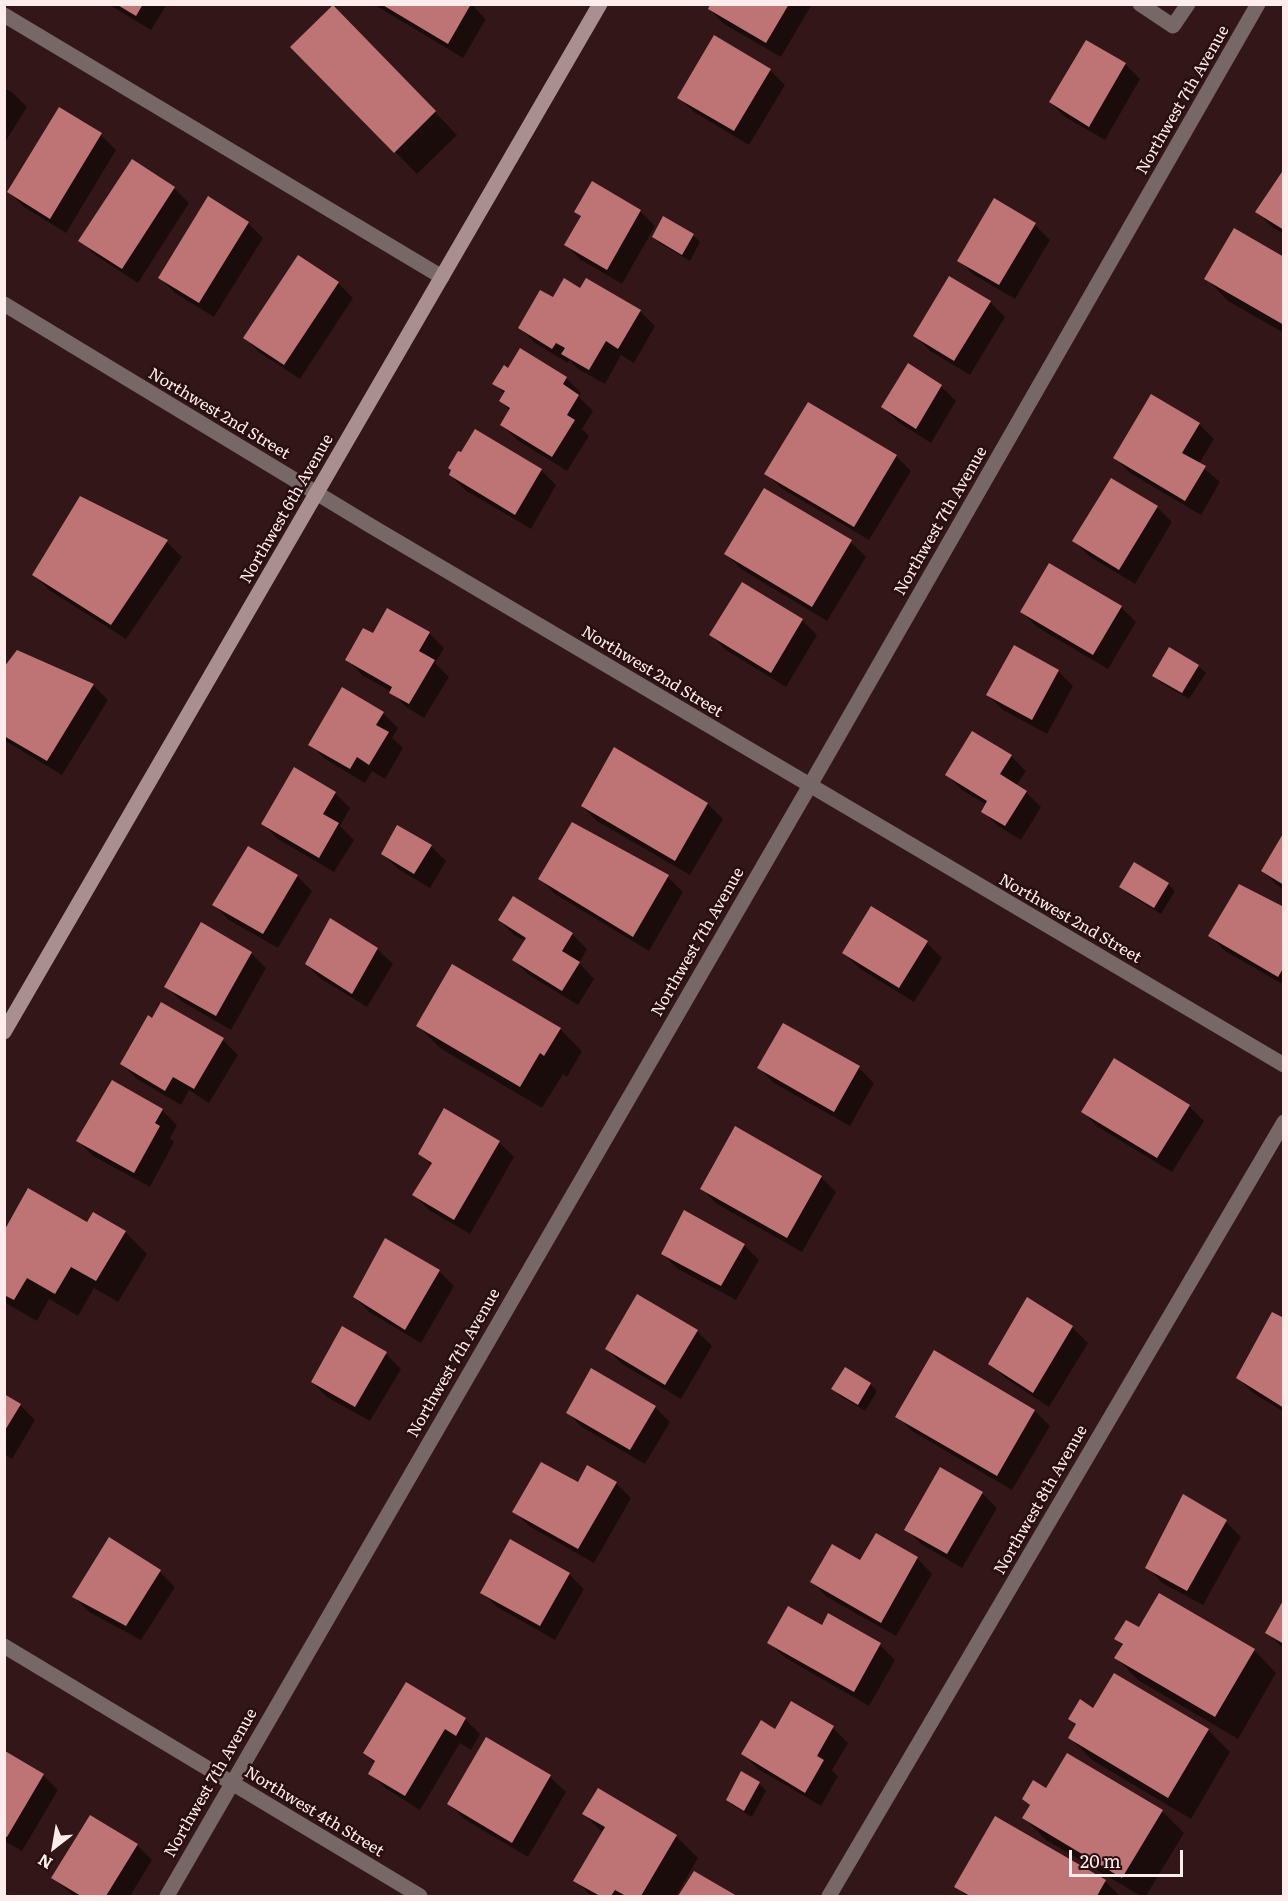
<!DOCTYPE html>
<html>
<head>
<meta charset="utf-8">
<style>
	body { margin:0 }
	#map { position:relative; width:1288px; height:1901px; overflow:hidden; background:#331718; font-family:Literata,serif }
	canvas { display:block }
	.frame { position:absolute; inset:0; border:6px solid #feedec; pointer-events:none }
	.north { position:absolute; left:24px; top:1817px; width:60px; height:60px; -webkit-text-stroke:4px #290e0f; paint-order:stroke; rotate:211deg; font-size:16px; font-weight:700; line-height:24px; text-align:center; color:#feedec }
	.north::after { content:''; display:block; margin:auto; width:21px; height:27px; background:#feedec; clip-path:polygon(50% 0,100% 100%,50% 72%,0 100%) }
	.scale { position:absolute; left:1069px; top:1850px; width:114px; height:27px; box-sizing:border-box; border:3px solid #feedec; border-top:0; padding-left:8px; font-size:18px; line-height:21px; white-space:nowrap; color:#feedec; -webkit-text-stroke:4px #290e0f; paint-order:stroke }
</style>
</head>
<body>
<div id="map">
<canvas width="1288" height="1901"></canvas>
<div class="frame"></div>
<div class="north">N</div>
<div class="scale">20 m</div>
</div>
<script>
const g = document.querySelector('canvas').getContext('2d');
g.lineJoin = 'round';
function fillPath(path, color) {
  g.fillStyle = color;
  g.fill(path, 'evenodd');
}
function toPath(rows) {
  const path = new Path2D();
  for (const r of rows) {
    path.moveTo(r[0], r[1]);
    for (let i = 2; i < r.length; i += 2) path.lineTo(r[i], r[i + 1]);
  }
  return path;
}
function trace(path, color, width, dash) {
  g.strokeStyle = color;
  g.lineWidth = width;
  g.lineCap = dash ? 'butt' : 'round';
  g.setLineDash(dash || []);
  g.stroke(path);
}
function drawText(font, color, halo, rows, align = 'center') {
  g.font = font + ' Literata,serif';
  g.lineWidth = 5;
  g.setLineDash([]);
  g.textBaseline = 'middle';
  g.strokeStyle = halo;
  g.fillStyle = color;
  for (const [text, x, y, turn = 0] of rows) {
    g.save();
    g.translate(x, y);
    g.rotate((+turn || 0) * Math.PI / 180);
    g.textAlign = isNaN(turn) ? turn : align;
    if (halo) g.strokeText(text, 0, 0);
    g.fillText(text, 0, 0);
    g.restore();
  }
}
const shadow = toPath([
	[108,4,167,4,151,30],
	[373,4,471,4,486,19,463,58],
	[712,4,812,4,781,57,724,24,709,9],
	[355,29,457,135,417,174,292,47],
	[1125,64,1140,79,1105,140,1065,117,1050,102],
	[770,70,785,85,749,145,694,112,679,98],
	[4,88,12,92,27,107,4,144],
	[59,109,101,135,116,150,66,233,24,207,9,192],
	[133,161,174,188,189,203,138,283,95,255,80,240],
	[1284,171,1284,234,1272,227,1257,212],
	[209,198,248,223,263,238,214,317,175,293,160,278],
	[640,211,655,226,622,284,581,260,566,245,582,217,576,212],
	[664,218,693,235,700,242,690,261,661,244,653,237],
	[1035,225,1050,240,1015,299,974,275,959,260],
	[1284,259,1284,333,1228,301,1206,278],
	[586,280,640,311,655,326,634,363,621,355,605,384,578,369,569,360,568,363,535,343,520,328,554,299,580,290],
	[338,283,353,298,300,379,260,353,245,338],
	[990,302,1005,317,970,375,930,351,915,336],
	[509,370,566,378,581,393,579,397,593,411,582,429,589,436,567,471,517,440,502,425,510,411,501,401,505,394,494,383],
	[941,386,956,401,931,443,898,422,883,407],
	[1199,424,1214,439,1199,464,1220,482,1201,515,1130,473,1115,458],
	[475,431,541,470,556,485,531,529,465,490,450,475],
	[896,456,911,471,869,540,781,488,766,473],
	[765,490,851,542,866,557,827,621,741,569,726,554],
	[1157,507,1172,522,1135,584,1089,556,1074,541],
	[167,542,182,557,126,639,49,590,34,575],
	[1121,607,1136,622,1108,669,1037,627,1022,612],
	[802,620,817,635,786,687,726,650,711,635],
	[429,633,444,648,435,663,449,677,424,718,406,707,392,692,362,675,347,660,373,635],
	[1170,649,1198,666,1206,673,1189,699,1161,683,1154,675],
	[4,669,93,685,108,700,62,775,4,740],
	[1058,671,1073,686,1047,734,1003,710,988,695],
	[383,713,398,728,392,738,403,748,385,779,372,771,365,783,325,759,310,744],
	[615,749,708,804,723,819,690,875,597,821,582,806],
	[1011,756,1026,771,1016,786,1026,792,1041,807,1021,840,998,826,983,811,987,805,962,790,947,775],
	[295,770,335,793,350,808,340,826,354,840,334,872,278,839,263,824],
	[1284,835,1284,890,1278,886,1262,871],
	[431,846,446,861,430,888,398,869,383,854],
	[297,876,312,891,278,948,229,920,214,905],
	[668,877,683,892,649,951,555,894,540,879],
	[1168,884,1175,891,1161,914,1128,894,1121,887],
	[872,908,927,943,942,958,914,1002,859,968,844,953],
	[1284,909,1284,985,1225,951,1210,936],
	[331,920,377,949,393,964,367,1007,321,979,306,964],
	[499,920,572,934,587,949,579,963,594,979,578,1005,529,975,514,960,525,941,514,935],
	[251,953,266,968,231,1030,181,1001,166,986],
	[783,1025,859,1068,874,1083,850,1126,774,1083,759,1068],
	[418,1026,560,1029,582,1051,567,1077,563,1074,542,1108,440,1048],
	[223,1040,238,1055,209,1103,189,1090,181,1105,137,1079,122,1064],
	[1189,1106,1204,1121,1172,1172,1098,1127,1083,1112],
	[162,1110,177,1125,170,1138,174,1142,150,1187,93,1156,78,1141],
	[499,1142,514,1157,470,1234,429,1210,414,1195,432,1166,420,1154],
	[821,1177,836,1192,802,1252,717,1204,702,1189],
	[88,1224,125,1232,147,1254,118,1302,94,1288,78,1316,49,1299,37,1321,4,1302,4,1234],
	[744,1245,759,1260,736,1300,678,1269,663,1254],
	[439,1271,454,1286,421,1343,369,1312,354,1297],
	[1028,1299,1073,1328,1088,1343,1049,1407,1005,1378,990,1363],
	[1284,1320,1284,1412,1253,1393,1238,1378],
	[697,1331,712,1346,681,1399,622,1364,607,1349],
	[934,1352,1035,1411,1050,1426,1012,1490,912,1431,897,1416],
	[386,1354,401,1369,370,1421,327,1397,312,1382],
	[870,1384,877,1391,865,1411,840,1396,833,1389],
	[4,1396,20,1405,35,1420,12,1459,4,1454],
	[655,1407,670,1422,645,1464,582,1427,567,1412],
	[616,1483,631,1498,594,1563,529,1526,514,1511,578,1484],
	[982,1493,997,1508,962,1568,921,1544,906,1529],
	[1183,1497,1226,1522,1241,1537,1203,1605,1162,1583,1147,1567],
	[917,1558,932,1574,896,1636,827,1597,812,1582,860,1562],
	[160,1572,175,1587,141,1640,89,1612,74,1597],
	[569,1574,584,1589,555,1640,497,1607,482,1592],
	[1284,1602,1284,1649,1267,1633],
	[822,1627,880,1645,895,1660,869,1706,784,1657,769,1642],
	[1140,1629,1254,1650,1276,1673,1238,1739,1138,1680,1116,1658,1123,1646,1116,1639],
	[1094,1710,1208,1730,1230,1752,1191,1819,1092,1760,1070,1738,1077,1726,1070,1719],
	[465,1719,480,1734,471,1750,460,1743,420,1810,385,1788,370,1773,375,1764,365,1753],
	[833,1728,848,1743,832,1770,838,1776,821,1806,758,1769,743,1754,776,1731],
	[486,1739,550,1777,566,1792,528,1857,464,1819,449,1804],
	[4,1753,43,1775,58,1790,22,1851,4,1841],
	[759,1783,766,1791,752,1817,735,1807,727,1800],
	[1047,1790,1162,1811,1184,1833,1146,1896,1141,1896,1046,1840,1024,1818,1031,1807,1023,1799],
	[584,1814,676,1836,698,1858,676,1896,591,1896,575,1880,603,1833],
	[90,1817,137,1845,152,1860,130,1896,74,1896,53,1878],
	[694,1873,734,1896,680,1896],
	[1105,1881,1120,1896,966,1896,955,1886]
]);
const building = toPath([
	[116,4,143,4,136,16],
	[381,4,471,4,448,44],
	[710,4,789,4,766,43,708,9],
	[333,5,436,111,394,153,290,47],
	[714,35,771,69,734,131,677,98],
	[1086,40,1126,63,1089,127,1049,102],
	[59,107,102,133,50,219,7,192],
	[132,159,175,187,122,269,78,241],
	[1284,169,1284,230,1255,212],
	[592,181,641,210,607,270,564,245,581,216,574,212],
	[208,196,249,222,199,303,158,278],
	[994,198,1036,223,999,285,957,261],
	[663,216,694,234,682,255,652,237],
	[1234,228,1284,257,1284,325,1204,279],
	[298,255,339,282,284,365,243,338],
	[949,276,991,301,954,361,913,336],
	[564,278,580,288,586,278,641,310,618,349,606,341,589,370,561,354,565,348,556,343,552,349,518,328,540,290,553,297],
	[520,348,567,377,563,384,579,395,567,415,575,420,552,457,500,425,510,408,499,401,505,391,492,384,504,365,508,368],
	[908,363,942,385,916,429,881,407],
	[1151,394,1200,423,1182,453,1206,466,1185,501,1113,458],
	[808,402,897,455,854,527,764,474],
	[475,429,542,469,515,515,449,475,451,470,448,468,458,451,461,452],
	[1111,478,1158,506,1119,570,1072,541],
	[764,488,852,540,812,607,724,554],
	[80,496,168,540,111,625,32,575],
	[1049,563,1122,606,1093,655,1020,612],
	[742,582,803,619,771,673,709,635],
	[387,608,430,632,419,651,435,660,409,704,389,693,392,687,345,660,363,628,373,633],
	[1014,645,1059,670,1032,720,986,695],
	[1169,647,1199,665,1182,693,1152,676],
	[17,650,94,684,47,761,4,736,4,667],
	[342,687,384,712,376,725,389,732,369,765,357,757,350,769,308,745],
	[972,731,1012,755,1000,774,1027,791,1005,826,981,812,987,801,945,775],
	[614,747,708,803,675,861,581,806],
	[294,767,336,792,323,814,339,823,319,858,261,824],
	[572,822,669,875,633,937,538,879],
	[397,825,432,845,414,874,381,854],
	[1284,832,1284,885,1261,871],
	[248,846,298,875,263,934,212,905],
	[1134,862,1169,883,1154,908,1119,887],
	[1239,884,1284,907,1284,967,1278,977,1208,936],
	[513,896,573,933,562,951,580,962,562,991,512,960,526,938,498,920],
	[871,906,928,941,899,988,842,953],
	[330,918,378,948,352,994,305,964],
	[201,922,252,952,216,1016,164,987],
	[452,964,561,1028,544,1056,540,1053,520,1087,416,1026],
	[161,1002,224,1038,194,1089,173,1077,165,1091,120,1064,148,1015,152,1018],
	[783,1023,860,1066,834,1112,757,1068],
	[1114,1058,1190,1105,1157,1158,1081,1112],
	[112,1080,163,1109,155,1123,160,1126,134,1173,76,1141],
	[444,1108,500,1141,454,1220,412,1195,432,1163,418,1154],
	[735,1126,822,1176,787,1238,700,1189],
	[28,1188,87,1222,93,1212,126,1231,96,1281,71,1267,55,1294,27,1278,14,1300,4,1295,4,1231],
	[684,1210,745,1244,721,1286,661,1254],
	[385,1238,440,1270,405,1330,353,1297],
	[637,1294,698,1330,665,1385,605,1349],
	[1027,1297,1073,1326,1033,1393,988,1364],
	[1272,1312,1284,1318,1284,1408,1236,1378],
	[342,1326,387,1352,355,1407,311,1382],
	[934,1350,1035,1410,997,1476,895,1417],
	[845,1367,871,1383,858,1405,831,1389],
	[591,1368,656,1406,630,1450,566,1413],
	[4,1394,21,1404,4,1432],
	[541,1462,578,1482,587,1465,617,1482,578,1549,512,1512],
	[940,1467,983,1492,947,1554,904,1530],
	[1183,1494,1227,1520,1187,1591,1145,1568],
	[876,1533,918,1557,881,1623,810,1582,832,1544,860,1560],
	[109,1537,161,1570,126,1626,72,1597],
	[510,1539,570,1573,540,1626,480,1593],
	[1159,1593,1255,1649,1215,1717,1114,1658,1123,1644,1114,1639,1126,1620,1139,1627],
	[1284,1599,1284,1644,1265,1633],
	[788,1606,822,1625,828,1613,881,1643,854,1692,767,1643],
	[1114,1673,1209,1729,1168,1798,1068,1738,1076,1724,1068,1719,1080,1699,1093,1708],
	[406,1682,466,1718,456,1736,445,1729,405,1796,368,1774,375,1761,363,1753],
	[791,1701,834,1726,817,1756,824,1760,805,1793,741,1754,761,1720,775,1729],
	[486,1737,551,1775,512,1843,447,1804],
	[5,1751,44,1774,7,1837,5,1836],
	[1067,1753,1163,1810,1122,1878,1022,1818,1030,1805,1022,1799,1033,1780,1046,1788],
	[741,1771,760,1782,744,1811,726,1800],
	[598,1788,677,1835,641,1896,626,1896,615,1890,611,1896,600,1896,573,1881,605,1827,582,1814],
	[90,1815,138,1844,106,1896,81,1896,51,1878],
	[995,1816,1106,1880,1097,1896,970,1896,954,1887],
	[694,1871,737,1896,678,1896]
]);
const lane = toPath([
	[1140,4,1173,26,1188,4],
	[4,15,442,277]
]);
const street = toPath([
	[4,304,371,526,1284,1065],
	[4,1646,420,1896],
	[167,1896,809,787,1258,4],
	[829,1896,1284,1122]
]);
const secondary = toPath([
	[4,1032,600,4]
]);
const streetNames = [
	["Northwest 7th Avenue",1183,100,-60],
	["Northwest 2nd Street",219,414,31],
	["Northwest 6th Avenue",287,509,-60],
	["Northwest 7th Avenue",941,521,-60],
	["Northwest 2nd Street",652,672,31],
	["Northwest 2nd Street",1070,919,30],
	["Northwest 7th Avenue",698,942,-60],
	["Northwest 7th Avenue",454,1363,-60],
	["Northwest 8th Avenue",1041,1500,-60],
	["Northwest 7th Avenue",211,1783,-60],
	["Northwest 4th Street",314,1812,31]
];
fillPath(shadow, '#0007');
fillPath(building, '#be7374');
trace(lane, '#776767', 15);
trace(street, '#776767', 15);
trace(secondary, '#a98f8f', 15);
drawText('16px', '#feedec', '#290e0f', streetNames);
</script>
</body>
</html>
